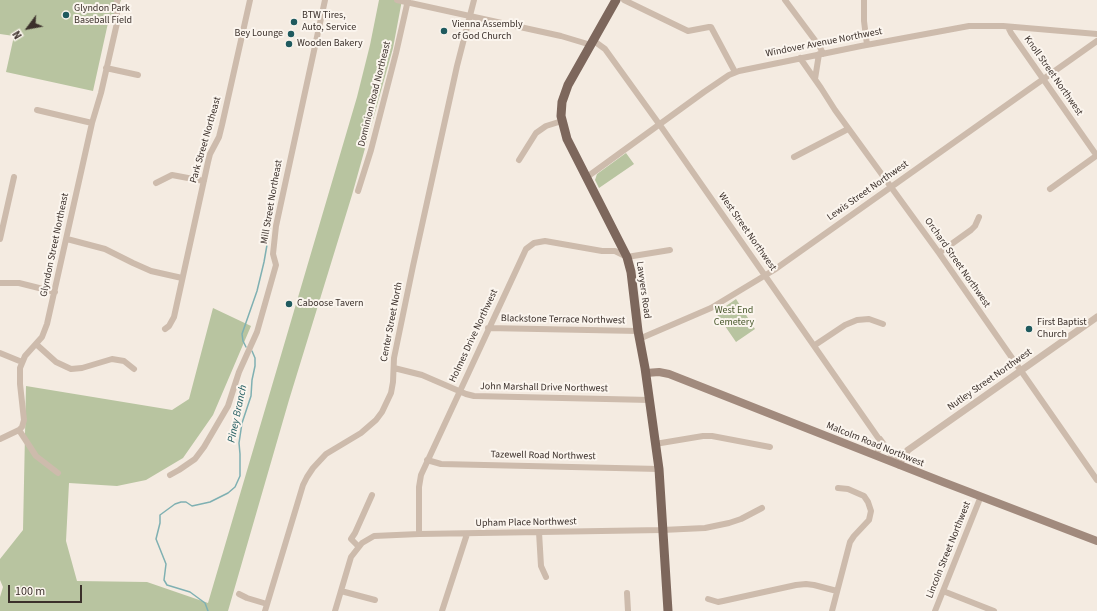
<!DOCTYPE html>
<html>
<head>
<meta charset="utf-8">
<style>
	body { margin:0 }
	#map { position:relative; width:1097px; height:611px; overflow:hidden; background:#f4ebe1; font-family:"Source Sans 3",sans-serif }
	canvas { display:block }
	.north { position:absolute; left:8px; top:8px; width:40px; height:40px; -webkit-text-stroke:3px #fbf5ee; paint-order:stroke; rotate:238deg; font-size:11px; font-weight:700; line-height:16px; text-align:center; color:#3b302b }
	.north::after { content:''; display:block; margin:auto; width:14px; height:18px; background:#3b302b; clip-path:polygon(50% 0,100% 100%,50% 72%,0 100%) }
	.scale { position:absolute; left:8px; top:585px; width:74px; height:18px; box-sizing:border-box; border:2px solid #3b302b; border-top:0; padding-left:5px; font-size:12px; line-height:14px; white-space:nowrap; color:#3b302b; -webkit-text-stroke:3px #fbf5ee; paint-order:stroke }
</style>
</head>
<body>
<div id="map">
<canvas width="1097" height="611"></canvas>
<div class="north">N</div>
<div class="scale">100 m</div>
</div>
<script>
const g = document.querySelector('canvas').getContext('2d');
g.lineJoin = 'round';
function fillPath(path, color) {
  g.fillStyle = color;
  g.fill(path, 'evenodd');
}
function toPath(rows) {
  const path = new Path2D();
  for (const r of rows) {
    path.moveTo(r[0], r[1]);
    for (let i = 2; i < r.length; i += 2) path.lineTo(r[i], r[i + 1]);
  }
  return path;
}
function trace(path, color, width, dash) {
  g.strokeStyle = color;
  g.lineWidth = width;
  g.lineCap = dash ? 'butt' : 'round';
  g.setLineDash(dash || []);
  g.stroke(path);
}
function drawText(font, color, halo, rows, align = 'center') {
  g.font = font + ' "Source Sans 3",sans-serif';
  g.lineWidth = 4;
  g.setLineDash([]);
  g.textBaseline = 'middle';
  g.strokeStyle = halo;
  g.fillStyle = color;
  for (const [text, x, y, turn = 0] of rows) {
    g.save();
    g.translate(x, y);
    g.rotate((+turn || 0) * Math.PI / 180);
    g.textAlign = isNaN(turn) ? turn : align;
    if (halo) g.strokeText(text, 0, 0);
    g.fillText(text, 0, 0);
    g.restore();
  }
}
const green = toPath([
	[0,0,121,0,116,13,108,23,93,91,6,72,14,36,0,34],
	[379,0,402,0,393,48,352,195,289,400,228,611,0,611,0,597,3,587,0,580,0,559,23,530,26,386,172,410,189,399,213,308,251,326,213,415,183,458,146,480,117,486,69,483,66,541,77,581,147,582,208,603,357,97,370,45],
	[626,153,634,164,599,188,595,180,597,174],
	[736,299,755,329,736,342,716,313]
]);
const stream = toPath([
	[246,347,243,341,242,334,257,291,264,262,271,222],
	[208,611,205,603,190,592,167,585,164,580,166,564,156,539,160,523,160,515,175,504,181,502,186,502,192,506,210,502,228,493,235,487,240,476,240,454,239,443,242,423,251,396,252,380,255,366,255,358,252,351]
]);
const minor = toPath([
	[397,0,561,36,591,45],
	[624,0,688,31,709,27,711,27,735,72],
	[785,0,820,47,823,54],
	[864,0,864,21,867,45],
	[1008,27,1011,33,1097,156],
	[594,41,605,49,662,128,879,439,881,444,876,455],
	[800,58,821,88,835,110,939,253,1097,480],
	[106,68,138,75],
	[815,79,819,54],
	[37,110,92,123],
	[794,157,848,129],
	[519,160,536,133,546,126,562,121],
	[587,177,704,92,729,75,739,71,861,46,969,26,1003,26,1097,34],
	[156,183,172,175,204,181],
	[1050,189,1096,156],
	[358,191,371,150,396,53,408,0],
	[0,239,14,177],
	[67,239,105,249,133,263,151,271,182,278],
	[939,253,971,230,975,226,979,217],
	[0,283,19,283,55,292],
	[488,328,638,331],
	[165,329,169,326,174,317,208,162,210,154,219,137,222,125,250,0],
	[639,339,711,308,774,270,1097,41],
	[36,344,56,362,71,369,82,368,112,359,124,361,134,369],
	[815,345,845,325,857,320,869,319,883,324],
	[0,353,22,362],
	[394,368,422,375,466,394,474,396,650,400],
	[0,439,19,430],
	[880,439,899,465],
	[655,444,703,436,712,436,770,447],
	[427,460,441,464,659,469],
	[58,473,36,456,19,430,22,427,24,420,20,384,20,368,25,356,42,337,47,324,92,123,101,93,117,23,117,0],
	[170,475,179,470,195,459,204,447,228,406,239,372,257,332,276,265,273,254,276,226,325,0],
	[539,532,541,566,546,577],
	[419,534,419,487,421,475,526,249,534,243,545,241,602,251,615,251,627,257,670,250],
	[358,546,351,539,355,533,372,495],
	[341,591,375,600],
	[943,591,994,611],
	[627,593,628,611],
	[239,594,247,598,267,604],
	[708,599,718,602,723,601,796,585,806,584,814,585,837,591],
	[265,611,303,485,307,477,313,468,326,454,361,433,376,420,382,412,391,393,393,382,394,358,413,266,457,66,474,0],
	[335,611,351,557,362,543,374,536,419,534,662,530,705,528,729,523,741,519,762,508],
	[442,611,467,534],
	[832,611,850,542,854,536,869,520,871,511,868,502,864,496,848,489,838,488],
	[935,611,981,496]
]);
const tertiary = toPath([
	[899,465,904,455,908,450,1097,317]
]);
const secondary = toPath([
	[646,373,659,372,669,374,943,482,1097,541]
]);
const primary = toPath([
	[616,0,568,85,562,102,561,116,567,139,627,257,631,272,638,331,645,368,659,469,668,611]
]);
const markers = [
	[66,15,4,"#1f5a5e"],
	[294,22,4,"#1f5a5e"],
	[444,31,4,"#1f5a5e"],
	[291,34,4,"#1f5a5e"],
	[289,44,4,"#1f5a5e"],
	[289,304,4,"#1f5a5e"],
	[1029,329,4,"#1f5a5e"]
];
const poiNames = [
	["Glyndon Park",74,9],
	["Baseball Field",74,21],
	["BTW Tires,",302,16],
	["Auto, Service",302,28],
	["Vienna Assembly",452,25],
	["of God Church",452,37],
	["Bey Lounge",283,34,"right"],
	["Wooden Bakery",297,44],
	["Caboose Tavern",297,304],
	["First Baptist",1037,323],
	["Church",1037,335]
];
const streetNames = [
	["Windover Avenue Northwest",824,43,-11],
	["Knoll Street Northwest",1053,76,55],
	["Dominion Road Northeast",375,94,-76],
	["Park Street Northeast",206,140,-74],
	["Lewis Street Northwest",868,191,-35],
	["Mill Street Northeast",272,202,-80],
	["West Street Northwest",747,232,55],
	["Glyndon Street Northeast",55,245,-78],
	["Orchard Street Northwest",957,263,55],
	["Lawyers Road",643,290,82],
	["Blackstone Terrace Northwest",563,320,1],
	["Center Street North",392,322,-79],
	["Holmes Drive Northwest",474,336,-65],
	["Nutley Street Northwest",990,380,-35],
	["John Marshall Drive Northwest",544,388,1],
	["Malcolm Road Northwest",875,445,22],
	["Tazewell Road Northwest",543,456,1],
	["Upham Place Northwest",526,523,-1],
	["Lincoln Street Northwest",949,550,-68]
];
const parkNames = [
	["West End",734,311],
	["Cemetery",734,323]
];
const waterNames = [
	["Piney Branch",238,414,-78]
];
fillPath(green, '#b8c4a0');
trace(stream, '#7fb0b2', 1.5);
trace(minor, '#cdbbac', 6);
trace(tertiary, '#cdbbac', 7);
trace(secondary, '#a18a7d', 8);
trace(primary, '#7d675c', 9);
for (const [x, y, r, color] of markers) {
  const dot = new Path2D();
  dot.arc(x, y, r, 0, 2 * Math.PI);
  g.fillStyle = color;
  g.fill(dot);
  trace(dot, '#fbf5ee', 1.5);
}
drawText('10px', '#3b302b', '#fbf5ee', poiNames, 'left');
drawText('10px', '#3b302b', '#fbf5ee', streetNames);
drawText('10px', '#4a5a2e', '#fbf5ee', parkNames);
drawText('italic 11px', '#1f5a5e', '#fbf5ee', waterNames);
</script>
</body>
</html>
